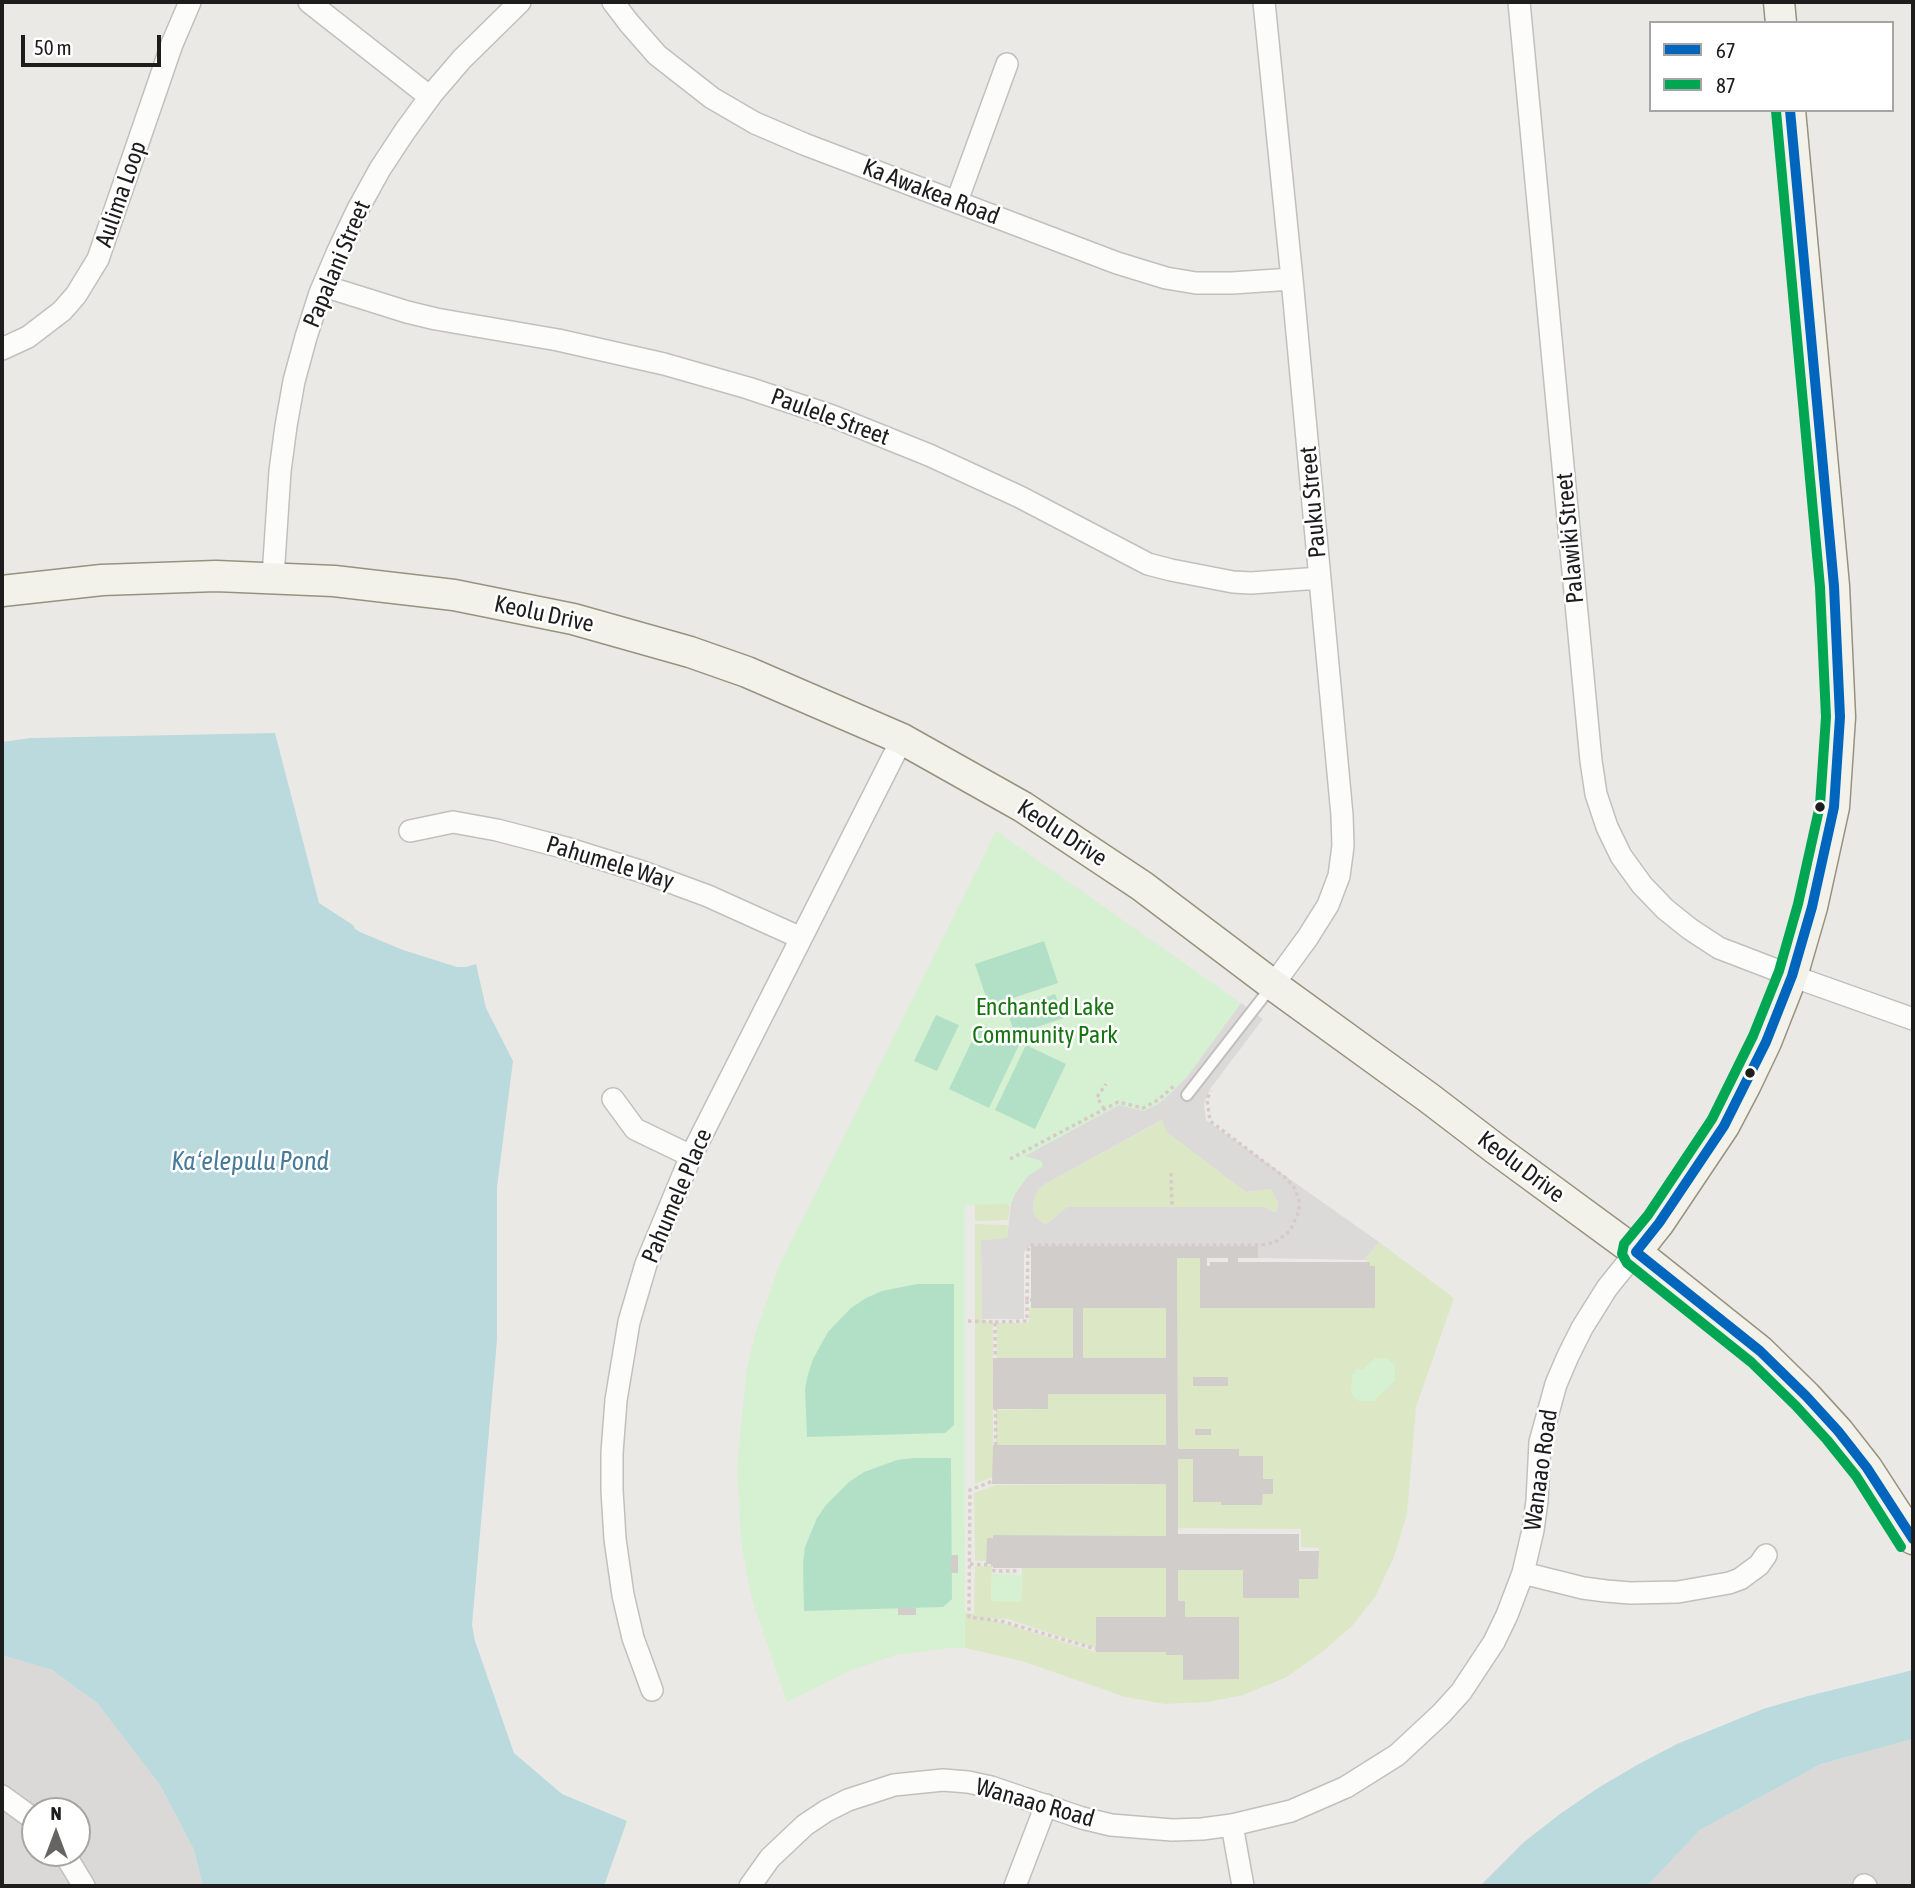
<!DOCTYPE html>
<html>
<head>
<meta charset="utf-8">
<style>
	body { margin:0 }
	#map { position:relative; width:1915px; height:1888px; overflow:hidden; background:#ebe9e6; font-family:"Asap Condensed",sans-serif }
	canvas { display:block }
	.frame { position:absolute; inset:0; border:4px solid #1d1d1d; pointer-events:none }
	.legend { position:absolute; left:1649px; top:21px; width:245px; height:91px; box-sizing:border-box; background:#fff; border:2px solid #a5a5a5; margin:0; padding:9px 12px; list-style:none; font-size:21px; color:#1d1d1d }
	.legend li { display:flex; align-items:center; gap:14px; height:35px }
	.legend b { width:35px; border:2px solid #a5a5a5 }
	.north { position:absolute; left:21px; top:1797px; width:70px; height:70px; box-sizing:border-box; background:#fff; border:2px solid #a5a5a5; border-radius:50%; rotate:0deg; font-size:19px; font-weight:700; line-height:28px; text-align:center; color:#1d1d1d }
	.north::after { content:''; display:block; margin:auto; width:24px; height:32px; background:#656463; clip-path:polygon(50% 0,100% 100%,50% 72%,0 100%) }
	.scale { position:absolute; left:21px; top:35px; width:140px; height:32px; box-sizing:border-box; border:4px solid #1d1d1d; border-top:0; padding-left:9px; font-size:21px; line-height:24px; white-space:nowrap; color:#1d1d1d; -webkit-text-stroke:5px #fff; paint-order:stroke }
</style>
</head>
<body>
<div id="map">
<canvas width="1915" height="1888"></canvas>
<div class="frame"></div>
<ul class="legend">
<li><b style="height:9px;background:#0065bd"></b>67</li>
<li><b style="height:9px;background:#00a651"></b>87</li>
</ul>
<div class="north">N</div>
<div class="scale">50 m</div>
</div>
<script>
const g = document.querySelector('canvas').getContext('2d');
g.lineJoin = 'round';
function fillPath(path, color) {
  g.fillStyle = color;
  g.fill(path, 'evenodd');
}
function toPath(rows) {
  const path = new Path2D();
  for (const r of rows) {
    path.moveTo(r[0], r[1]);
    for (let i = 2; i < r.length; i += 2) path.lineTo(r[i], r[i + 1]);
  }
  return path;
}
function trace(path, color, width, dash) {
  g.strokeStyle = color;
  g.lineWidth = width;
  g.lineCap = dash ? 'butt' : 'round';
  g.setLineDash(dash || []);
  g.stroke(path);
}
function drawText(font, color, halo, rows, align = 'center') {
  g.font = font + ' "Asap Condensed",sans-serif';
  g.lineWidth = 5;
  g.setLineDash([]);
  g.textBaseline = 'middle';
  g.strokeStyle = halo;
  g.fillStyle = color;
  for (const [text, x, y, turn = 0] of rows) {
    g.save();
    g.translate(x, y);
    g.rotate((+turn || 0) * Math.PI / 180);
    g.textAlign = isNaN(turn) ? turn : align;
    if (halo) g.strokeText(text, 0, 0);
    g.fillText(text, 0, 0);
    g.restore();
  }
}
const residential = toPath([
	[2,1655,52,1670,97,1703,160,1785,194,1850,203,1886,2,1886],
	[35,1811,77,1811,77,1853,35,1853],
	[1913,1739,1913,1886,1647,1886,1700,1830,1821,1764]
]);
const grass = toPath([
	[1163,1120,1246,1192,1271,1189,1278,1202,1277,1211,1273,1212,1265,1207,1067,1207,1048,1223,1045,1224,1038,1219,1034,1214,1033,1202,1039,1189,1045,1184],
	[975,1204,1008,1204,1010,1207,1008,1220,975,1221],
	[975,1224,1008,1225,1007,1238,981,1240,982,1321,991,1322,993,1323,993,1477,975,1484],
	[1379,1242,1454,1298,1416,1407,1407,1514,1394,1557,1375,1597,1353,1625,1322,1652,1285,1678,1243,1695,1208,1702,1165,1704,1125,1697,1022,1661,965,1648,965,1612,974,1614,975,1566,992,1566,991,1601,1021,1601,1022,1568,1166,1568,1166,1617,1097,1617,1096,1648,1007,1619,986,1618,1096,1652,1166,1652,1183,1655,1183,1680,1238,1679,1239,1617,1185,1617,1185,1601,1178,1601,1178,1570,1243,1570,1299,1597,1299,1579,1318,1578,1319,1548,1301,1547,1301,1529,1178,1528,1178,1459,1193,1459,1193,1502,1221,1502,1221,1505,1262,1505,1263,1494,1273,1494,1272,1479,1263,1479,1239,1456,1239,1449,1178,1449,1177,1258,1200,1258,1201,1308,1375,1307,1370,1262,1364,1260],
	[1029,1308,1073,1308,1073,1358,997,1358,997,1323,1029,1323],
	[1083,1308,1166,1308,1166,1358,1083,1358],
	[1048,1394,1166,1394,1166,1445,996,1445,996,1410,1048,1409],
	[1166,1484,1166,1536,993,1535,993,1538,987,1538,986,1561,975,1561,974,1493,997,1485]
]);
const park = toPath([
	[996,831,1241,1003,1187,1077,1170,1094,1158,1104,1037,1170,1015,1194,1011,1204,965,1205,965,1648,951,1648,899,1654,849,1671,787,1702,752,1600,741,1542,737,1470,740,1433,747,1369,754,1338,777,1271,792,1239,808,1209],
	[1375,1358,1388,1359,1395,1366,1395,1381,1374,1401,1358,1401,1351,1394,1352,1375,1357,1369,1363,1369],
	[992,1574,1022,1575,1021,1602,991,1601]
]);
const pitch = toPath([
	[1044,941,1058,983,989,1006,975,964],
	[1055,994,1064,1018,1015,1034,1007,1011],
	[936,1015,959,1025,937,1071,914,1061],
	[980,1024,1020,1043,989,1108,949,1089],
	[1026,1045,1066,1064,1035,1129,995,1110],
	[917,1284,954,1284,954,1425,945,1433,807,1437,805,1389,808,1374,813,1359,828,1332,851,1308,866,1298,882,1291],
	[914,1458,951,1458,952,1599,943,1607,804,1611,803,1563,805,1547,817,1518,826,1505,849,1482,864,1472,897,1460]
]);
const parking = toPath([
	[1241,1003,1263,1019,1210,1089,1204,1104,1206,1120,1379,1242,1364,1260,1258,1258,1258,1246,1031,1246,1026,1249,1024,1253,1024,1319,982,1319,981,1240,1007,1238,1011,1204,1015,1194,1028,1176,1043,1166,1041,1161,1025,1156,1119,1105,1144,1111,1158,1104,1170,1094,1187,1077],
	[1162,1120,1167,1132,1246,1192,1271,1189,1278,1202,1277,1211,1273,1212,1265,1207,1067,1207,1048,1223,1045,1224,1038,1219,1034,1214,1033,1202,1039,1189,1045,1184]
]);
const water = toPath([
	[275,733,319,903,353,925,355,929,360,932,403,950,457,967,466,967,476,964,486,1008,513,1061,497,1187,497,1340,472,1625,475,1641,514,1753,562,1794,627,1821,604,1886,203,1886,194,1850,160,1785,97,1703,52,1670,2,1655,2,742,31,738],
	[1913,1670,1913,1739,1821,1764,1700,1830,1647,1886,1480,1886,1524,1842,1560,1814,1598,1788,1637,1765,1677,1744,1763,1709,1808,1696]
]);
const building = toPath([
	[1031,1246,1258,1246,1258,1258,1238,1258,1238,1262,1370,1262,1370,1266,1375,1266,1375,1308,1200,1308,1200,1258,1177,1258,1178,1449,1239,1449,1239,1456,1263,1456,1263,1479,1273,1479,1273,1494,1263,1494,1262,1505,1221,1505,1221,1502,1193,1502,1193,1459,1178,1459,1178,1534,1299,1534,1299,1551,1319,1551,1318,1579,1299,1579,1299,1598,1243,1598,1243,1570,1178,1570,1178,1601,1185,1601,1185,1617,1239,1617,1239,1679,1183,1680,1183,1655,1166,1655,1166,1652,1096,1652,1096,1617,1166,1617,1166,1568,993,1568,993,1564,986,1564,987,1538,993,1538,993,1535,1166,1536,1166,1484,992,1484,993,1445,1166,1445,1166,1394,1048,1394,1048,1409,993,1409,993,1358,1073,1358,1073,1308,1031,1308],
	[1207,1258,1228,1258,1228,1262,1210,1262,1210,1266,1207,1266],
	[1083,1308,1166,1308,1166,1358,1083,1358],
	[1193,1377,1228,1377,1228,1386,1193,1386],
	[1195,1429,1211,1429,1211,1435,1195,1435],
	[951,1555,958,1555,958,1573,951,1573],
	[898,1608,916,1608,916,1615,898,1615]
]);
const path = toPath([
	[1104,1109,1097,1097,1106,1084],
	[1010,1159,1118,1102,1143,1108,1158,1100,1175,1085],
	[1171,1173,1172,1205],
	[1027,1300,1028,1251,1030,1245,1261,1245,1274,1243,1290,1231,1299,1211,1299,1200,1295,1189,1287,1179,1210,1121,1207,1099,1211,1091],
	[968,1321,995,1322,996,1477,993,1481,970,1490,969,1617,1001,1621,1096,1649],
	[995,1322,1027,1321,1027,1300,1031,1300],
	[970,1564,994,1565,994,1571,1019,1571]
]);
const lane = toPath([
	[1187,1095,1271,987]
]);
const street = toPath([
	[309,2,430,97],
	[613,2,629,23,657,55,712,98,755,123,804,144,1117,263,1166,278,1196,283,1232,283,1292,279],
	[1264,2,1292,279,1342,815,1343,846,1339,876,1328,905,1308,937,1273,985],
	[1519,2,1591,761,1596,794,1607,827,1621,856,1642,885,1665,909,1690,929,1719,948,1792,976,1913,1019],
	[957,201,1007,64],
	[324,286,407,312,436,319,558,340,664,364,748,388,832,416,929,455,1020,497,1148,564,1171,570,1233,582,1251,583,1320,578],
	[2,349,28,337,62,311,76,295,98,259,172,44,190,2],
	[273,577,280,471,286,426,294,381,306,337,320,293,338,251,358,209,380,169,405,131,432,94,462,59,520,2],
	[410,831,453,822,497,830,566,848,643,872,708,896,801,938],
	[613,1099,635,1129,691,1156],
	[1523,1573,1583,1588,1606,1591,1630,1593,1678,1592,1729,1583,1740,1579,1759,1565,1766,1555],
	[652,1690,633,1638,623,1595,615,1539,612,1490,612,1453,616,1400,629,1322,646,1264,691,1156,902,739],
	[2,1796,35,1820],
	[1232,1825,1243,1886],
	[64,1853,84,1886],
	[1864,1885,1866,1886],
	[750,1886,770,1858,805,1825,826,1811,848,1800,894,1785,943,1780,968,1782,991,1787,1082,1818,1111,1825,1172,1830,1202,1829,1232,1825,1291,1811,1346,1787,1397,1755,1441,1714,1461,1692,1494,1642,1507,1615,1523,1573,1533,1530,1537,1501,1540,1442,1556,1384,1568,1356,1582,1328,1607,1288,1636,1252],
	[1015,1886,1046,1805]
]);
const secondary = toPath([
	[1779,2,1781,23],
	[2,591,102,580,216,576,334,581,454,595,573,619,690,652,747,672,902,739,1023,807,1142,886,1273,985,1429,1098,1497,1150,1636,1252,1760,1351,1806,1396,1838,1431,1867,1468,1913,1539],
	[1636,1252,1659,1223,1724,1126,1746,1084,1766,1042,1792,976,1812,907,1834,807,1840,717,1834,586,1790,110]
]);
const bus1 = toPath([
	[1790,110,1834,586,1840,717,1834,807,1812,907,1792,976,1766,1042,1724,1126,1659,1223,1636,1252,1760,1351,1806,1396,1838,1431,1867,1468,1913,1539]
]);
const bus2 = toPath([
	[1776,111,1820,587,1826,717,1820,805,1798,904,1779,971,1753,1036,1712,1119,1648,1215,1624,1244,1622,1254,1627,1263,1751,1362,1796,1406,1827,1440,1856,1476,1901,1547]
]);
const markers = [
	[1820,807,6,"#1d1d1d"],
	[1750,1073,6,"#1d1d1d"]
];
const streetNames = [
	["Ka Awakea Road",931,192,21],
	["Aulima Loop",121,194,-71],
	["Papalani Street",337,264,-67],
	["Paulele Street",830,417,20],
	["Pauku Street",1313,502,-95],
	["Palawiki Street",1570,538,-95],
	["Keolu Drive",544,614,12],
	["Keolu Drive",1062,833,33],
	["Pahumele Way",610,863,17],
	["Keolu Drive",1521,1167,37],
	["Pahumele Place",677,1196,-67],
	["Wanaao Road",1541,1470,-82],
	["Wanaao Road",1035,1803,16]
];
const parkNames = [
	["Enchanted Lake",1045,1007],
	["Community Park",1045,1035]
];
const waterNames = [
	["Kaʻelepulu Pond",250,1162]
];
fillPath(residential, '#dad9d7');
fillPath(grass, '#dce7c6');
fillPath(park, '#d6f0d2');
fillPath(pitch, '#b2e0c7');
fillPath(parking, '#dbdad9');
fillPath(water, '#badadd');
fillPath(building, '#d0cdcb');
trace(lane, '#c1c0be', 14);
trace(street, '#c1c0be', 24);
trace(secondary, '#95937f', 33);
trace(path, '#d9caca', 3.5, [3.5, 3.5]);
trace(lane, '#fcfcfb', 10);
trace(street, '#fcfcfb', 21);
trace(secondary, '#f2f2ea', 30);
trace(bus1, '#0065bd', 10);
trace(bus2, '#00a651', 10);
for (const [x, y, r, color] of markers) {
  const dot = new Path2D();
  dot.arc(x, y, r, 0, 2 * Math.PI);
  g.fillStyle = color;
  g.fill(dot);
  trace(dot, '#fff', 2.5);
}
drawText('24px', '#1d1d1d', '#fff', streetNames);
drawText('24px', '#167511', '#fff', parkNames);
drawText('italic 26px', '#487b98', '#fff', waterNames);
</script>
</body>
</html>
